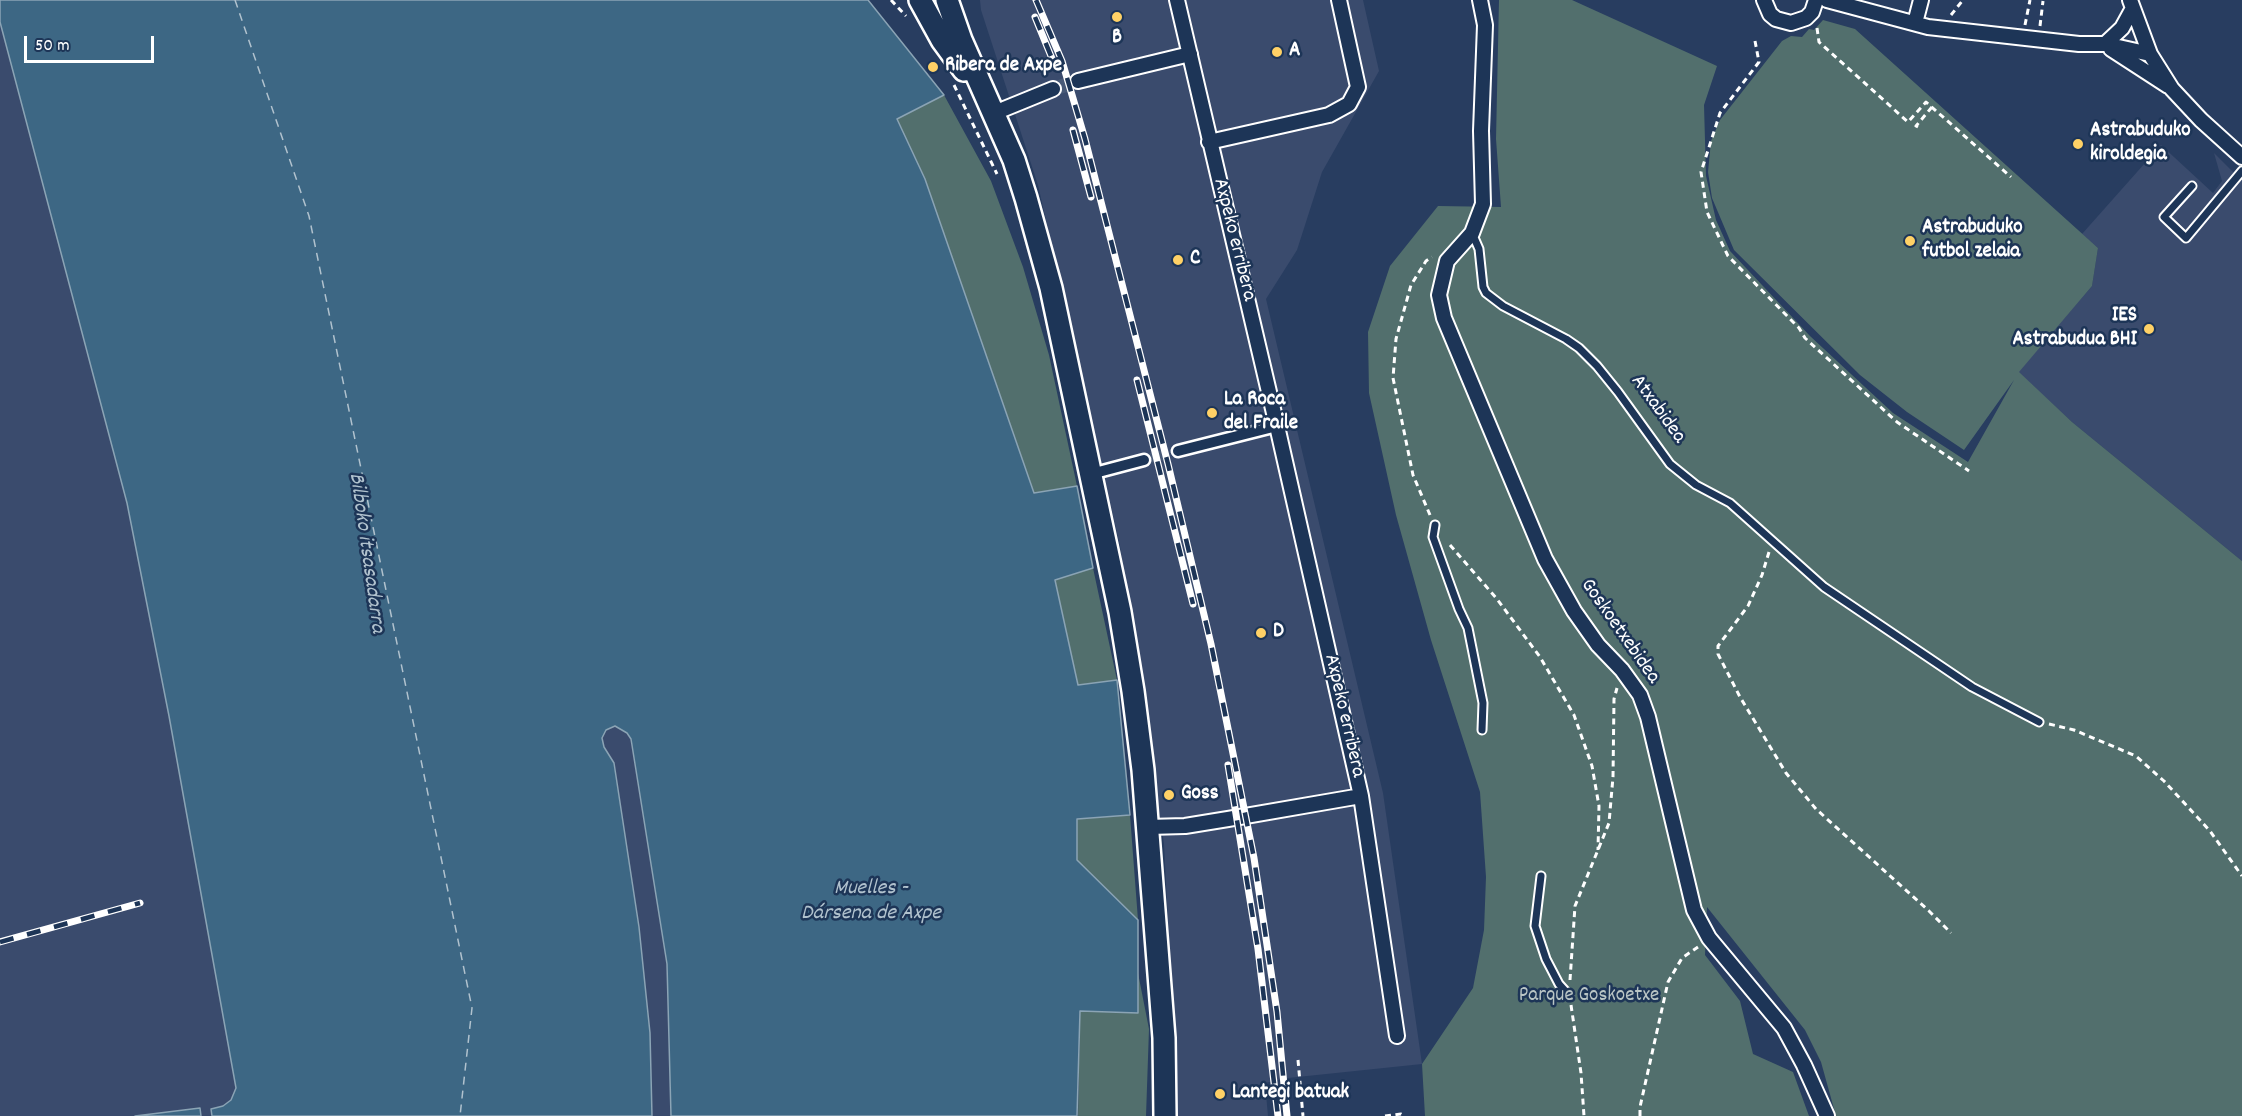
<!DOCTYPE html>
<html>
<head>
<meta charset="utf-8">
<style>
	body { margin:0 }
	#map { position:relative; width:2242px; height:1116px; overflow:hidden; background:#283d60; font-family:Dekko,sans-serif }
	canvas { display:block }
	.scale { position:absolute; left:24px; top:36px; width:130px; height:27px; box-sizing:border-box; border:3px solid #fff; border-top:0; padding-left:8px; font-size:18px; line-height:21px; white-space:nowrap; color:#fff; -webkit-text-stroke:4px #1d3557; paint-order:stroke }
</style>
</head>
<body>
<div id="map">
<canvas width="2242" height="1116"></canvas>
<div class="scale">50 m</div>
</div>
<script>
const g = document.querySelector('canvas').getContext('2d');
g.lineJoin = 'round';
function fillPath(path, color) {
  g.fillStyle = color;
  g.fill(path, 'evenodd');
}
function toPath(rows) {
  const path = new Path2D();
  for (const r of rows) {
    path.moveTo(r[0], r[1]);
    for (let i = 2; i < r.length; i += 2) path.lineTo(r[i], r[i + 1]);
  }
  return path;
}
function trace(path, color, width, dash) {
  g.strokeStyle = color;
  g.lineWidth = width;
  g.lineCap = dash ? 'butt' : 'round';
  g.setLineDash(dash || []);
  g.stroke(path);
}
function drawText(font, color, halo, rows, align = 'center') {
  g.font = font + ' Dekko,sans-serif';
  g.lineWidth = 5;
  g.setLineDash([]);
  g.textBaseline = 'middle';
  g.strokeStyle = halo;
  g.fillStyle = color;
  for (const [text, x, y, turn = 0] of rows) {
    g.save();
    g.translate(x, y);
    g.rotate((+turn || 0) * Math.PI / 180);
    g.textAlign = isNaN(turn) ? turn : align;
    if (halo) g.strokeText(text, 0, 0);
    g.fillText(text, 0, 0);
    g.restore();
  }
}
const built = toPath([
	[980,0,1363,0,1379,71,1322,172,1297,250,1266,299,1383,793,1422,1064,1288,1078,1265,1083,1268,1116,1178,1116,1164,844,1120,546,1038,185,981,10],
	[0,22,128,504,170,716,236,1088,231,1100,223,1106,211,1109,212,1116,0,1116],
	[2161,145,2213,193,2222,181,2214,153,2242,181,2242,561,2072,422,2018,372,2092,286,2098,248,2082,234],
	[615,726,627,733,631,739,667,964,671,1116,652,1116,650,1033,639,927,614,763,604,747,602,738,606,730]
]);
const green = toPath([
	[1499,0,1572,0,1717,66,1704,105,1706,176,1716,220,1730,251,1810,336,1893,413,1968,462,2014,380,1964,450,1907,412,1860,375,1734,250,1712,198,1708,172,1711,141,1720,120,1782,41,1791,36,1802,37,1809,29,1814,30,1823,20,1855,29,2098,248,2092,286,2019,372,2072,422,2242,561,2242,1116,1836,1116,1821,1062,1805,1030,1707,907,1705,955,1740,1001,1753,1054,1793,1072,1809,1116,1425,1116,1422,1064,1473,988,1484,930,1486,877,1480,792,1431,640,1396,515,1369,393,1368,332,1390,266,1438,206,1501,207,1496,139],
	[944,95,991,181,1023,267,1049,355,1077,486,1034,493,925,179,897,119],
	[1093,568,1117,680,1078,685,1055,580],
	[1130,815,1138,920,1077,860,1077,819],
	[1138,973,1149,1029,1146,1116,1078,1116,1080,1011,1138,1012]
]);
const water = toPath([
	[0,0,868,0,944,95,897,119,925,179,1034,493,1077,486,1093,568,1055,580,1078,685,1117,680,1130,815,1077,819,1077,860,1138,920,1138,1013,1080,1011,1077,1116,671,1116,667,964,631,739,627,733,615,726,606,730,602,738,604,747,614,763,639,927,650,1033,652,1116,212,1116,211,1109,223,1106,231,1100,236,1088,169,716,127,503,0,22,0,0],
	[200,1108,201,1116,135,1116,200,1108]
]);
const ferry = toPath([
	[235,0,309,216,472,1008,460,1116]
]);
const pedestrianTunnel = toPath([
	[1144,460,1178,451]
]);
const minorTunnel = toPath([
	[1053,89,1078,81]
]);
const path = toPath([
	[891,0,906,16],
	[1951,15,1963,0],
	[2025,25,2030,0],
	[2040,26,2043,1],
	[1817,28,1819,42,1908,122,1926,102,2011,177],
	[1755,41,1759,62,1720,113,1701,172,1707,212,1728,256,1799,328,1805,338,1897,422,1969,471],
	[954,85,997,174],
	[1918,127,1916,126,1932,107],
	[1430,515,1413,475,1393,378,1396,339,1411,285,1426,261,1432,257],
	[1450,545,1497,599,1540,657,1574,715,1592,766,1599,806,1598,850],
	[1769,552,1762,575,1748,606,1718,646,1718,654,1740,697,1786,773,1816,809,1929,911,1951,933],
	[2049,724,2074,730,2136,756,2164,781,2210,831,2242,876],
	[1570,980,1575,906,1609,823,1613,777,1614,699,1617,688],
	[1571,1005,1581,1073,1584,1116],
	[1298,1060,1303,1116],
	[1385,1116,1401,1114,1404,1116],
	[1640,1116,1640,1107,1668,982,1682,958,1698,947]
]);
const service = toPath([
	[2192,186,2164,217,2186,238,2242,171],
	[1472,233,1479,249,1483,287,1486,293,1503,306,1566,339,1579,348,1597,366,1618,392,1670,464,1696,485,1730,503,1824,587,1972,687,2039,722],
	[1435,525,1433,537,1459,609,1468,628,1483,703,1482,730],
	[1541,876,1535,926,1546,959,1559,984,1569,995]
]);
const pedestrian = toPath([
	[1178,451,1277,426],
	[1091,474,1144,460]
]);
const minor = toPath([
	[1480,0,1485,25,1481,131,1483,204,1472,233,1447,261,1439,295,1444,318,1545,559,1574,611,1598,645,1622,670,1640,695,1648,717,1694,910,1709,938,1784,1028,1804,1065,1827,1116],
	[1764,0,1770,14,1776,19,1791,23,1806,18,1812,12,1816,0],
	[1827,0,1928,27,2079,44,2105,44,2150,54],
	[2130,0,2150,54,2172,89,2201,120,2242,157],
	[1915,23,1921,0],
	[2105,44,2122,28,2133,8],
	[2111,49,2168,86],
	[1078,81,1190,54],
	[994,111,1004,109,1053,89],
	[1209,142,1329,115,1349,104,1358,87,1339,0],
	[1361,796,1397,1036],
	[1148,827,1185,826,1228,819,1361,796,1277,426,1177,0]
]);
const primary = toPath([
	[920,0,942,40,964,70],
	[947,0,961,40,1014,160,1026,198,1051,288,1120,612,1133,691,1143,770,1164,1038,1165,1116]
]);
const rail = toPath([
	[1036,0,1062,61,1085,139,1168,464,1211,644,1254,858,1277,1012,1287,1116],
	[1035,17,1053,61],
	[1073,130,1091,197],
	[1137,380,1193,604],
	[1228,765,1258,949,1278,1116],
	[0,942,140,903]
]);
const markers = [
	[1117,17,6,"#ffd166"],
	[1277,52,6,"#ffd166"],
	[933,67,6,"#ffd166"],
	[2078,144,6,"#ffd166"],
	[1910,241,6,"#ffd166"],
	[1178,260,6,"#ffd166"],
	[2149,329,6,"#ffd166"],
	[1212,413,6,"#ffd166"],
	[1261,633,6,"#ffd166"],
	[1169,795,6,"#ffd166"],
	[1220,1094,6,"#ffd166"]
];
const poiNames = [
	["B",1117,39,"center"],
	["A",1289,52],
	["Ribera de Axpe",945,67],
	["Astrabuduko",2090,132],
	["kiroldegia",2090,156],
	["Astrabuduko",1922,229],
	["futbol zelaia",1922,253],
	["C",1190,260],
	["IES",2137,317,"right"],
	["Astrabudua BHI",2137,341,"right"],
	["La Roca",1224,401],
	["del Fraile",1224,425],
	["D",1273,633],
	["Goss",1181,795],
	["Lantegi batuak",1232,1094]
];
const streetNames = [
	["Axpeko erribera",1233,240,76],
	["Atxabidea",1657,410,54],
	["Goskoetxebidea",1619,632,55],
	["Axpeko erribera",1343,716,77]
];
const parkNames = [
	["Parque Goskoetxe",1589,997]
];
const waterNames = [
	["Bilboko itsasadarra",365,553,82],
	["Muelles -",871,890],
	["Dársena de Axpe",871,915]
];
fillPath(built, '#3a4b6d');
fillPath(green, '#526f6d');
fillPath(water, '#3d6784');
trace(water, '#8ba4b5', 1.5);
trace(ferry, '#b1c2ce', 1.5, [8, 6]);
trace(pedestrianTunnel, '#485a78', 10, [10, 5]);
trace(minorTunnel, '#485a78', 14, [14, 7]);
trace(service, '#fff', 11);
trace(pedestrian, '#fff', 15);
trace(minor, '#fff', 18);
trace(primary, '#fff', 26);
trace(path, '#fff', 3, [6, 4.5]);
trace(service, '#1d3557', 7);
trace(pedestrian, '#1d3557', 10);
trace(minor, '#1d3557', 14);
trace(primary, '#1d3557', 21);
trace(rail, '#fff', 7);
trace(rail, '#1d3557', 4.5, [14]);
for (const [x, y, r, color] of markers) {
  const dot = new Path2D();
  dot.arc(x, y, r, 0, 2 * Math.PI);
  g.fillStyle = color;
  g.fill(dot);
  trace(dot, '#1d3557', 2);
}
drawText('bold 21px', '#fff', '#1d3557', poiNames, 'left');
drawText('21px', '#fff', '#1d3557', streetNames);
drawText('21px', '#bac5c5', '#1d3557', parkNames);
drawText('italic 22px', '#b1c2ce', '#1d3557', waterNames);
</script>
</body>
</html>
